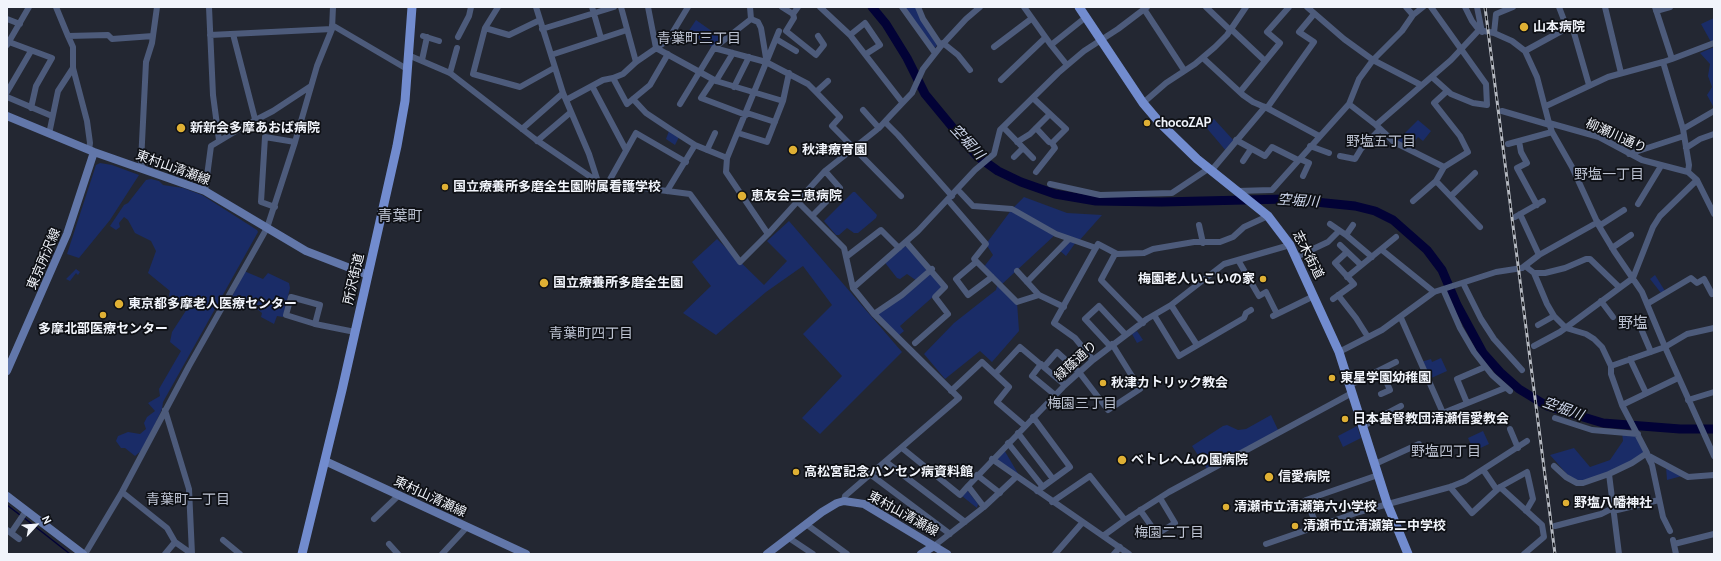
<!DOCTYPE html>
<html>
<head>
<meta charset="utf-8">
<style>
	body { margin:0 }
	#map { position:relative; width:1721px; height:561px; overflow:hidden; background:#232732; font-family:Cabin,sans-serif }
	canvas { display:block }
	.frame { position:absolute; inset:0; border:8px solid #f1f4fb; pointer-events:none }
	.north { position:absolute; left:16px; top:505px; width:40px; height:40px; -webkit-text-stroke:3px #0e1015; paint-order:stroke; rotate:64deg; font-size:11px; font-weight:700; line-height:16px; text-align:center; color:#f1f4fb }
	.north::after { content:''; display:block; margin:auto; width:14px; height:18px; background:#f1f4fb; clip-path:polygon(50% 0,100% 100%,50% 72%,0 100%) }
</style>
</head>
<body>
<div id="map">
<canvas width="1721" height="561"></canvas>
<div class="frame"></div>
<div class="north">N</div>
</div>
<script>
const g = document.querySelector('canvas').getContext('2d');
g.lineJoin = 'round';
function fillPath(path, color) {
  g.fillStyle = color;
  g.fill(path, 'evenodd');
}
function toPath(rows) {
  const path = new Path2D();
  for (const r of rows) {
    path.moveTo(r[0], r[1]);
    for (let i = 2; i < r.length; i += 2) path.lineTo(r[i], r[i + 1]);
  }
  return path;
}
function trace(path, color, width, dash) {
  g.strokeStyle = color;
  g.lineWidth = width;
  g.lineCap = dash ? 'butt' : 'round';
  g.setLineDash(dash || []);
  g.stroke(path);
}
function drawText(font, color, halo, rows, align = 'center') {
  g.font = font + ' Cabin,"Noto Sans JP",sans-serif';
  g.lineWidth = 3.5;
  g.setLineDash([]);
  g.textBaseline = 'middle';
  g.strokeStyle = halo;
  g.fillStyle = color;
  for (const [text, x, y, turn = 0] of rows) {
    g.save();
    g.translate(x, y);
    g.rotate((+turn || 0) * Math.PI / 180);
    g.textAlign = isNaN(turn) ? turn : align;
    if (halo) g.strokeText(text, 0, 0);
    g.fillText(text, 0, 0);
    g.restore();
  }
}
const green = toPath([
	[903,7,916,7,937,45,934,49],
	[1714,18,1714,41,1711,42,1701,24],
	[696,20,723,39,714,48,688,32],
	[1714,47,1714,108,1707,95,1712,87,1708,76,1710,64,1700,53],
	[1214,119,1235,142,1227,152,1205,126],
	[1418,120,1431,131,1423,141,1418,137,1410,148,1396,142],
	[669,131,679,137,675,145,666,139],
	[100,163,112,165,139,175,110,220,79,258,67,254,96,165],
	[151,179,159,181,163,185,183,188,202,195,257,230,258,232,163,402,162,409,151,433,141,451,135,456,125,448,121,448,116,441,118,436,128,432,140,434,146,429,144,423,147,417,155,411,148,403,160,396,159,389,181,351,170,342,172,332,187,309,170,298,169,295,170,291,148,273,156,251,151,241,135,233,128,220,124,217,119,223,120,227,116,230,110,226,124,205,128,203,146,180],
	[853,192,855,192,877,215,876,218,858,233,854,233,847,228,839,235,836,235,824,221],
	[1024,197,1067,213,1102,215,1078,242,1076,242,1066,256,1059,250,1068,239,1056,234,1001,285,1017,302,1019,331,992,362,980,351,945,379,924,354,954,323,996,290,998,282,983,268,993,255,986,244,1012,209],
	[789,221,902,352,820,434,802,418,842,376,803,334,832,305,803,266,766,292,716,335,683,313,711,286,692,262,717,239,764,285,787,261,767,241],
	[907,246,928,268,917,281,907,274,900,279,897,278,886,264,886,262,903,247],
	[76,269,80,272,78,275,76,273,70,281,66,279],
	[244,271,263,279,268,273,289,283,290,288,283,317,277,316,274,324,261,317,262,313,252,305,231,299],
	[932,272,944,287,900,326,904,331,898,336,875,313],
	[1655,275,1665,291,1661,293,1650,279],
	[1137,331,1143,340,1137,343,1132,334],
	[1441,358,1447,371,1429,379,1421,362,1431,359,1432,362],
	[1271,415,1279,432,1209,472,1192,446,1223,426,1227,425,1238,430,1246,429],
	[1357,426,1361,438,1343,447,1338,436],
	[1483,431,1489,444,1474,451,1468,438],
	[1622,433,1638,434,1647,453,1596,479,1573,481,1550,455,1574,448,1590,467,1610,460,1623,441],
	[1003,448,1023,482,992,459],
	[1666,467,1682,476,1667,480],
	[967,490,978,504,977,508,962,496]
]);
const stream = toPath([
	[7,505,20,515],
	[23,517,70,554]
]);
const river = toPath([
	[872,7,886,24,907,58,925,94,968,146,977,156,998,171,1021,182,1055,194,1096,201,1161,202,1286,199,1355,206,1375,211,1393,220,1427,250,1442,270,1457,305,1483,353,1500,372,1519,389,1547,406,1603,423,1680,429,1714,429]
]);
const street = toPath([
	[56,7,68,36],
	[209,7,213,95,219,140],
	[498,7,485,28,473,74,520,87,554,68],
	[536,7,563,93,589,154,598,182],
	[592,7,601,38],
	[621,7,636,62],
	[648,7,656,48,716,81,783,101],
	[782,7,793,14,798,7],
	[820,7,850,35,902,102],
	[902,7,935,53],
	[918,7,923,19,941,46],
	[1024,7,1051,45,1086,17],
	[1206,7,1230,30],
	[1307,7,1344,39,1373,60,1421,85],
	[1406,7,1413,15],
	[1431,7,1486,84,1487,105,1473,103,1451,94,1432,77],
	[1465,7,1472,21,1479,30],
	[1477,7,1482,32],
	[1559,7,1567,28,1572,26,1589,85],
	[1605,7,1621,73],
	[1655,7,1672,59,1663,62,1683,129,1689,165,1688,172],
	[1144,9,1184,70],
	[1656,11,1670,7],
	[793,14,794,18,786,31,816,55,824,45,818,36],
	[7,19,20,24],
	[751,19,758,22,761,28,766,58],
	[332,25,407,69],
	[485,28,509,35,540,20],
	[542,29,614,7],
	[1231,29,1265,61],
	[1494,33,1512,41,1525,51,1537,77,1549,123,1599,137,1642,160,1688,172,1697,180,1714,214],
	[233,34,255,119],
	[210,35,332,29],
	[850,35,865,23,880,45,866,54],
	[423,36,439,41],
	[458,37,469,16,471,7],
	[776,39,796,51],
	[9,42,52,58,36,86,31,108],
	[943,43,958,55,970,70],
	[7,45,29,7],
	[1051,45,1067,65],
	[994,47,1031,19],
	[714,48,751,19,750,7],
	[1525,51,1567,28],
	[408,55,450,73,535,139,598,182,690,194,740,262,768,234,825,171,879,128,891,115,912,93,923,69,941,46,966,19,980,7],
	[551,55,627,30],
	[1203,58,1243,95,1253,102,1267,108,1319,136],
	[1672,59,1714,43],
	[422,60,427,37],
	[450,73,457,48],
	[613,78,627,104,650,85,668,54],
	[713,80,701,98,746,115],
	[1001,80,1045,38],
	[716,81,733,53],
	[592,86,626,150],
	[734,87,749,57],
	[7,92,31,51],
	[816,92,828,81],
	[1240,92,1280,43,1267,32,1289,7],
	[7,97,52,116],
	[1033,98,1066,129,1052,143,1055,148,1036,172],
	[633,99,646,113,670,129,695,145,727,158],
	[566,100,603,80,613,78,623,74,636,62,668,40,688,7],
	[1143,103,1166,83,1195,64,1215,47,1227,35,1246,7],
	[680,104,714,48,766,62,808,84,816,92,840,117,832,126,901,196],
	[1349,104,1376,125,1394,142,1444,167,1468,152,1460,136,1434,103,1446,92],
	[1546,106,1608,77,1663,62],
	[1267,108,1314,42,1299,32,1314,14],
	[863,110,879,128],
	[1502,111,1550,125],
	[747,113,775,122],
	[885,122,898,135,952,196],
	[1549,123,1552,132,1572,167,1599,226,1614,251,1642,292,1665,347,1611,366,1611,374,1622,405,1647,453,1632,463,1609,474,1619,554],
	[1376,125,1451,60,1479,30,1494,33,1496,14,1513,7],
	[1003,127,1033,158],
	[1036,128,1049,142],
	[522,129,563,93],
	[1683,129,1714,111],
	[738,133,767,142,783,101,789,73],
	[49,134,58,91,73,68],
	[1236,140,1265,156,1272,147,1298,160],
	[537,141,571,112],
	[1519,141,1521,152,1527,163,1517,168,1537,205],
	[1017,142,1030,134,1050,114],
	[1508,144,1552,132],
	[1310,146,1329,153],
	[1686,148,1700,139,1714,134],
	[89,150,90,143,87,121,73,68,73,47,68,36,108,35,112,39,153,36],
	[707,150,715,133],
	[1629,154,1684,136],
	[1340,156,1355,159,1361,149,1380,129],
	[1014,157,1023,148],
	[1300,159,1309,163,1303,176],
	[1243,161,1251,149],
	[1444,167,1436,181,1480,227],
	[144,170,141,162,146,62,152,43,157,7],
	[1211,171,1265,107],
	[608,183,636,133,686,162],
	[1050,184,1100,195,1172,193,1208,169],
	[958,190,973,206,1012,209,1056,234,1096,248],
	[205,191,211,146,246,125,273,111,311,86],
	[667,191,695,145],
	[1237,191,1272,190,1349,104,1359,79,1373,60,1402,31,1413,15,1423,7],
	[1451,196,1475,173],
	[948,200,986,244,974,259,1017,302,1039,295,1064,307],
	[1413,201,1436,181],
	[798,202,812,216,840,188,825,171],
	[1638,204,1661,166],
	[275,207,261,202,265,137,295,142],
	[1520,214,1539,255],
	[812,216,844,248,853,288,874,314,959,398,845,496,844,501],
	[1515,217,1543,201],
	[1330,224,1346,235,1372,257],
	[1199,225,1203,243],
	[1599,226,1624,210],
	[768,234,726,172,727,158,779,31],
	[1346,235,1353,225],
	[906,242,945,287,935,297,948,314,915,343],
	[1340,245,1361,265],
	[1612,248,1631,235],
	[1382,250,1434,292],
	[1115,254,1101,280,1143,323],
	[846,257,881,230,899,248],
	[1296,257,1328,242,1339,231],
	[1238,260,1259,296,1266,292,1277,314],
	[976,262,956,279,968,295,992,277],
	[1525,266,1534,273,1545,273,1565,268,1586,259,1590,259,1619,287],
	[1017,271,1039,295],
	[1534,273,1547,304,1554,316,1566,328,1586,334,1594,339,1602,347,1611,366],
	[1347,277,1396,237],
	[1027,282,1069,239],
	[1463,283,1481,319,1494,339,1522,370],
	[853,288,918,231,975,170,994,154,1000,130,1058,73,1084,51,1118,29,1147,7],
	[1443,289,1460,328,1474,352,1492,375,1510,391],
	[1338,295,1356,318,1368,337],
	[1333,299,1354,284,1335,263,1347,252],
	[1601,301,1613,317],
	[1647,304,1691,278,1697,283,1704,279,1712,294],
	[1171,305,1197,345],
	[874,314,902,295,932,269],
	[1154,315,1179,356,1244,318,1246,313,1251,310],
	[1273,316,1314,296],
	[1401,318,1443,413,1505,388],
	[315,324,286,315,291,297,320,305,315,324,355,332],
	[1538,325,1554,316],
	[1714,328,1687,334,1665,347,1714,456],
	[1642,331,1651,352],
	[1110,346,1085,319,1099,306,1126,335],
	[1534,346,1560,332,1633,278,1653,227,1660,216,1697,180],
	[1339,352,1382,330,1434,292,1496,272,1522,268,1539,255,1598,222],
	[1630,359,1646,393],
	[1093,360,1075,338,1054,323,1098,244,1117,254,1144,253,1153,249,1194,242,1220,242,1233,237,1244,227,1268,216],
	[1041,364,1032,376,1055,395],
	[1044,367,1057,352,1079,372,1108,410,1140,389,1112,344],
	[1381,370,1390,390,1381,394],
	[995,374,1020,347,1065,385],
	[1350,385,1396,362],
	[951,391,982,362,1009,387,997,402,1025,426],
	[1688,400,1714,392],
	[1467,403,1457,379,1485,367],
	[1622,405,1678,378],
	[165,410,189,489,192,554],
	[1033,417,1070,467,1037,491],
	[1555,418,1592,430,1638,434],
	[1363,426,1401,406],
	[1510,429,1518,448],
	[1018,433,1053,479],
	[1008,443,1043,487],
	[902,448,960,495,968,486],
	[1647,455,1688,477,1714,475],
	[1648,457,1652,465,1663,517,1670,531],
	[992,459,1129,554],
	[886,462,965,522],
	[1375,464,1419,444],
	[1554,466,1566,477,1577,483,1583,483,1609,474],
	[1484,471,1497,490],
	[870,474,950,534],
	[977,475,1000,493],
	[1450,487,1472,513,1500,487,1542,525,1544,537,1524,554],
	[1500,487,1527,472,1533,499,1526,511],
	[122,492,167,528,175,542,192,554],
	[1052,502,1090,476,1125,520],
	[984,507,1016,477],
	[1140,510,1157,534,1175,523,1160,498],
	[1613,511,1659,500],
	[374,519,399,495],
	[806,524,847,554],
	[1317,526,1306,500,1378,475],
	[1555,526,1601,514,1613,508],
	[7,530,19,539],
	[11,533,26,511],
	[1103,536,1125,520,1169,492,1352,393],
	[789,538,813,554],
	[223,540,240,554],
	[1673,540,1676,554],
	[389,544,398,554],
	[1266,544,1359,512,1450,487,1465,481,1527,441],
	[1674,544,1714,534],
	[934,546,984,507,968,486,1065,385,1093,360,1147,319,1171,305,1224,264,1290,245],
	[85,554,122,492,189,366,267,228,295,142,317,66,332,29,333,7],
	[165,554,175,542],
	[442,554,467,527],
	[1055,554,1082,523],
	[1114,554,1120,547]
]);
const secondary = toPath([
	[7,116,94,152,205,191,306,251,368,275],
	[7,371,67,234,94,152],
	[325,461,526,554],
	[7,496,83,554],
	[767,554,822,512,837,503,844,501,864,504,947,554],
	[921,554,934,546]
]);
const primary = toPath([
	[1079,7,1143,103,1160,123,1197,159,1268,216,1290,245,1339,352,1387,503,1408,554],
	[302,554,342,390,397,146,405,101,412,7]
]);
const rail = toPath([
	[1485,7,1555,554]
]);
const markers = [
	[1524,27,5,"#dfb034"],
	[1147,123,4,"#dfb034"],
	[181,128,5,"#dfb034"],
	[793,150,5,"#dfb034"],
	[445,187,4,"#dfb034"],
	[742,196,5,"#dfb034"],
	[1263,279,4,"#dfb034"],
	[544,283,5,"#dfb034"],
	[119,304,5,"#dfb034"],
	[103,315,4,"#dfb034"],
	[1332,378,4,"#dfb034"],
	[1103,383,4,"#dfb034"],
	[1345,419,4,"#dfb034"],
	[1122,460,5,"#dfb034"],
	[796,472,4,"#dfb034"],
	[1269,477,5,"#dfb034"],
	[1566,503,4,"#dfb034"],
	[1226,507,4,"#dfb034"],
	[1295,526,4,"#dfb034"]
];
const poiNames = [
	["山本病院",1533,27],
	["chocoZAP",1155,123],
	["新新会多摩あおば病院",190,128],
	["秋津療育園",802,150],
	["国立療養所多磨全生園附属看護学校",453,187],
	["恵友会三恵病院",751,196],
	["梅園老人いこいの家",1255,279,"right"],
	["国立療養所多磨全生園",553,283],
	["東京都多摩老人医療センター",128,304],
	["多摩北部医療センター",103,329,"center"],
	["東星学園幼稚園",1340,378],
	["秋津カトリック教会",1111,383],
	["日本基督教団清瀬信愛教会",1353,419],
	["ベトレヘムの園病院",1131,460],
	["高松宮記念ハンセン病資料館",804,472],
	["信愛病院",1278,477],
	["野塩八幡神社",1574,503],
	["清瀬市立清瀬第六小学校",1234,507],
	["清瀬市立清瀬第二中学校",1303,526]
];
const streetNames = [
	["柳瀬川通り",1616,136,24],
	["東村山清瀬線",173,168,20],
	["志木街道",1308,255,63],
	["東京所沢線",44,259,-67],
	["所沢街道",354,279,-77],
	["緑蔭通り",1076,361,-42],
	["東村山清瀬線",430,497,25],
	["東村山清瀬線",903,514,29]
];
const neighbourhoodNames = [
	["青葉町三丁目",699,39],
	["野塩五丁目",1381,142],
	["野塩一丁目",1609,175],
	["青葉町四丁目",591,334],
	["梅園三丁目",1082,404],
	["野塩四丁目",1446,452],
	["青葉町一丁目",188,500],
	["梅園二丁目",1169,533]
];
const waterNames = [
	["空堀川",967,142,47],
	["空堀川",1298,201,4],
	["空堀川",1563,409,20]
];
const quarterNames = [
	["青葉町",400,217],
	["野塩",1633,324]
];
fillPath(green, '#1a2c67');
trace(stream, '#020236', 1.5);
trace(river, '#020236', 9);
trace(street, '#4d5b7b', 6);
trace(secondary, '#6277aa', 8);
trace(primary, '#728ccf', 9);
trace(rail, '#b4b8c0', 3);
trace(rail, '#0e1015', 1.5, [4.5]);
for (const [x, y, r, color] of markers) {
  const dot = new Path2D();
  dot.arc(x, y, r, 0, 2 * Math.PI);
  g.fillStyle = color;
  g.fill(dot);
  trace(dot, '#0e1015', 1.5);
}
drawText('bold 13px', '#f1f4fb', '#0e1015', poiNames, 'left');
drawText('13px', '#f1f4fb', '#0e1015', streetNames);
drawText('14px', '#bcc2d1', '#0e1015', neighbourhoodNames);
drawText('italic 14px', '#cdd6eb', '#0e1015', waterNames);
drawText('15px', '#bcc2d1', '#0e1015', quarterNames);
</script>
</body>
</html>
